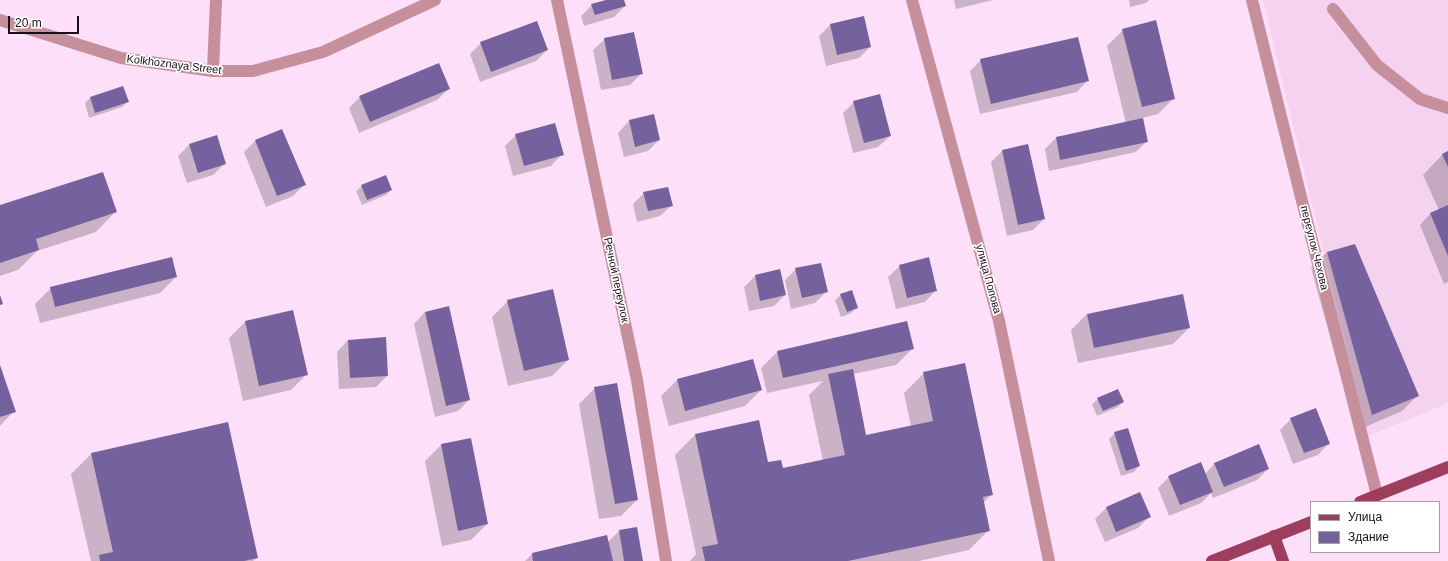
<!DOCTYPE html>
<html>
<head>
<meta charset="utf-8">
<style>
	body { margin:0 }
	#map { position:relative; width:1448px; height:561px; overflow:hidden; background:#fddff9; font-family:Arial,sans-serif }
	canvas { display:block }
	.legend { position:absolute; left:1310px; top:501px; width:130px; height:52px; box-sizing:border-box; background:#fff; border:1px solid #a39fa3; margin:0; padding:5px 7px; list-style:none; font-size:12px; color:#190f18 }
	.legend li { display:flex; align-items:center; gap:8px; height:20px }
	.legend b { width:20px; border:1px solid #a39fa3 }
	.scale { position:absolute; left:8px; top:16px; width:71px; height:18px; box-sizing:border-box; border:2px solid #190f18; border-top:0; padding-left:5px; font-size:12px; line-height:14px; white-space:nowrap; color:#190f18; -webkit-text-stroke:3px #fff; paint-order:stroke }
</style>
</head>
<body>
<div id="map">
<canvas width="1448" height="561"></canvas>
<ul class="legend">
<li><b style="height:5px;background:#9e3e5c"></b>Улица</li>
<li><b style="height:11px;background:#75619d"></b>Здание</li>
</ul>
<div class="scale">20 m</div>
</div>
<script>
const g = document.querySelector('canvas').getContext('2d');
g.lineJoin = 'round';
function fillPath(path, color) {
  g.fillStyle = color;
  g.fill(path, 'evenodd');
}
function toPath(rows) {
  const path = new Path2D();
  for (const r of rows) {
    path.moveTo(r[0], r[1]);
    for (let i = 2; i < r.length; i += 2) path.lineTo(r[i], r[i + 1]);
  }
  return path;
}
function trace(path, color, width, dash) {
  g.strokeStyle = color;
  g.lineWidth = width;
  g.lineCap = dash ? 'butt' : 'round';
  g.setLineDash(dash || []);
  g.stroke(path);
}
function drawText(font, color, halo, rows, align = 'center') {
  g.font = font + ' Arial,sans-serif';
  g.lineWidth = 3.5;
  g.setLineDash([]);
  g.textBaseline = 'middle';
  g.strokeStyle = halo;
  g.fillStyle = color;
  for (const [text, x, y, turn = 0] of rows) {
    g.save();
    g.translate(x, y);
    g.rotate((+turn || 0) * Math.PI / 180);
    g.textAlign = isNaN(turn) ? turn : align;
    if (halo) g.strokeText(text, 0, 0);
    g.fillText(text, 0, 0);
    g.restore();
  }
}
const built = toPath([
	[1263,0,1448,0,1448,403,1368,436]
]);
const shadow = toPath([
	[610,0,623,0,625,6,614,17,584,26,581,16,592,5],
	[954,0,993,0,956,9],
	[1129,0,1149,0,1146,3,1130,7],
	[830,25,870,47,859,58,826,66,819,36],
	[1123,30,1174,98,1158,114,1142,118,1147,141,1136,152,1049,171,1045,149,1056,138,1126,123,1107,46],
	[605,39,641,74,630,85,601,90,593,50],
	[481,43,547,50,536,61,480,82,470,54],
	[981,60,1088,80,1077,92,980,114,970,71],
	[449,89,437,100,359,133,349,108,360,97],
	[90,98,127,102,122,107,89,118,85,103],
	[854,102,890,136,878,147,853,153,843,113],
	[653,116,659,140,648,151,624,157,618,133,629,121],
	[282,130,304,185,293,196,266,207,244,152,255,141],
	[516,135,562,154,551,166,513,176,505,146],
	[189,145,224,164,213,175,187,183,178,156],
	[1028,145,1044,219,1033,230,1007,236,991,162,1002,151],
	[1448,152,1448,282,1444,284,1420,225,1431,213,1439,210,1423,175,1442,155],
	[362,186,391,190,386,195,362,205,356,191],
	[644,193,672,205,660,216,637,222,633,204],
	[0,206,115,212,96,232,37,251,18,270,0,276],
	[1327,252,1418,395,1402,411,1356,431,1311,268],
	[900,266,936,290,925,302,896,309,888,277],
	[796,269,826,292,815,303,791,309,785,280],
	[755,276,785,295,774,306,749,311,744,287],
	[176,277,160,293,40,323,35,304,51,288],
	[841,295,856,308,851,313,841,317,835,300],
	[508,301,568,360,552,376,508,386,492,317],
	[293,311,307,374,291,390,243,401,229,338,245,322],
	[425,312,469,400,458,411,435,417,414,324],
	[1087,314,1189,328,1173,344,1078,363,1071,330],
	[348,340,387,376,376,387,339,389,337,352],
	[912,349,896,365,853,374,866,436,911,426,904,393,924,373,992,494,983,503,989,530,969,550,919,561,690,561,696,554,675,455,695,435,782,469,823,461,809,395,823,381,767,393,761,368,777,352],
	[753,360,761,390,745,406,669,426,661,396,677,380],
	[0,367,14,411,0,426],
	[595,388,637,500,621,516,599,519,579,404],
	[1098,399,1123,402,1118,407,1097,416,1092,404],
	[1291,419,1329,443,1318,455,1293,464,1280,430],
	[227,423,257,558,253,561,91,561,71,474,91,454],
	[1115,433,1139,466,1134,472,1121,476,1109,439],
	[470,439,487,524,471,540,442,546,425,461,441,445],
	[1215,463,1268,469,1257,480,1213,498,1211,493,1201,503,1169,516,1158,488,1169,477,1205,474],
	[1139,494,1149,517,1138,528,1105,542,1095,519,1106,508],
	[636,528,642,561,525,561,532,554,608,542,619,531]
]);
const building = toPath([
	[606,0,624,0,626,6,595,15,591,4],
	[864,16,871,47,837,55,830,24],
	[1156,20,1175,99,1142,107,1122,29],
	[537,21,548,50,491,72,480,42],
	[634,32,643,74,612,80,604,38],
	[1078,37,1089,81,991,104,980,59],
	[439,63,450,89,370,122,359,96],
	[123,86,129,102,95,113,90,97],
	[880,94,891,136,864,143,853,101],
	[654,114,660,140,635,147,629,120],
	[1143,118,1148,142,1060,160,1056,137],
	[555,123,564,155,524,166,515,134],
	[282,129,306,185,277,196,255,140],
	[217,135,226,164,198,173,189,144],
	[1028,144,1045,219,1018,225,1002,150],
	[1448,151,1448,167,1442,154],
	[103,172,117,212,36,239,39,250,0,263,0,205],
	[386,175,392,190,367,200,361,185],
	[668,187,673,206,648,211,643,192],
	[1448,205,1448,256,1430,213],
	[1355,244,1419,396,1372,415,1327,252],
	[172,257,177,277,55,307,50,287],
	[929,257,937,291,907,298,899,265],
	[821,263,828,292,802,298,795,268],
	[780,269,786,295,760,301,755,275],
	[553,289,569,360,524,371,507,300],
	[852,290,858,308,847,312,840,294],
	[1183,294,1190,328,1094,348,1087,314],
	[0,295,3,304,0,305],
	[449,306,470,400,446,406,425,312],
	[293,310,308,375,259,386,245,321],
	[907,321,914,349,783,378,777,351],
	[386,337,388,376,350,378,348,340],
	[753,359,762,390,685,411,677,379],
	[965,363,993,495,983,497,990,531,848,561,705,561,702,547,718,544,695,434,759,420,768,462,781,460,783,468,845,455,828,374,853,369,866,435,933,421,923,372],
	[0,365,16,412,0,417],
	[617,383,638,500,615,504,594,387],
	[1118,389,1124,402,1103,411,1097,398],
	[1316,408,1330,444,1304,453,1290,418],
	[228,422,258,558,244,561,100,561,99,555,113,552,91,453],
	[1128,428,1140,466,1126,471,1114,432],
	[471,438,488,524,458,531,441,444],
	[1259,444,1269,469,1224,487,1214,463],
	[1201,462,1213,492,1180,505,1168,476],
	[1140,492,1151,517,1116,532,1106,507],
	[637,527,643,561,624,561,619,530],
	[607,535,613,561,533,561,532,553]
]);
const minor = toPath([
	[557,0,637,380,666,561],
	[912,0,999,321,1049,561],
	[1252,0,1301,197,1377,495],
	[1333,9,1377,65,1420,99,1448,108],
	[0,20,121,58,213,71,253,71,323,52,435,0],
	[213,71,216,0]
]);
const major = toPath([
	[1360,502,1448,467],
	[1274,536,1283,561],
	[1212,561,1311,522]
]);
const streetNames = [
	["Kolkhoznaya Street",174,65,7],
	["переулок Чехова",1314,248,76],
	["улица Попова",988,279,75],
	["Речной переулок",616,280,78]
];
fillPath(built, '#f6d2f1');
fillPath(shadow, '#0003');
fillPath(building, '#75619d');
trace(minor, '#c68f9c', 12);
trace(major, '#9e3e5c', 12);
drawText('11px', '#190f18', '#fff', streetNames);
</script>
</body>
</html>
